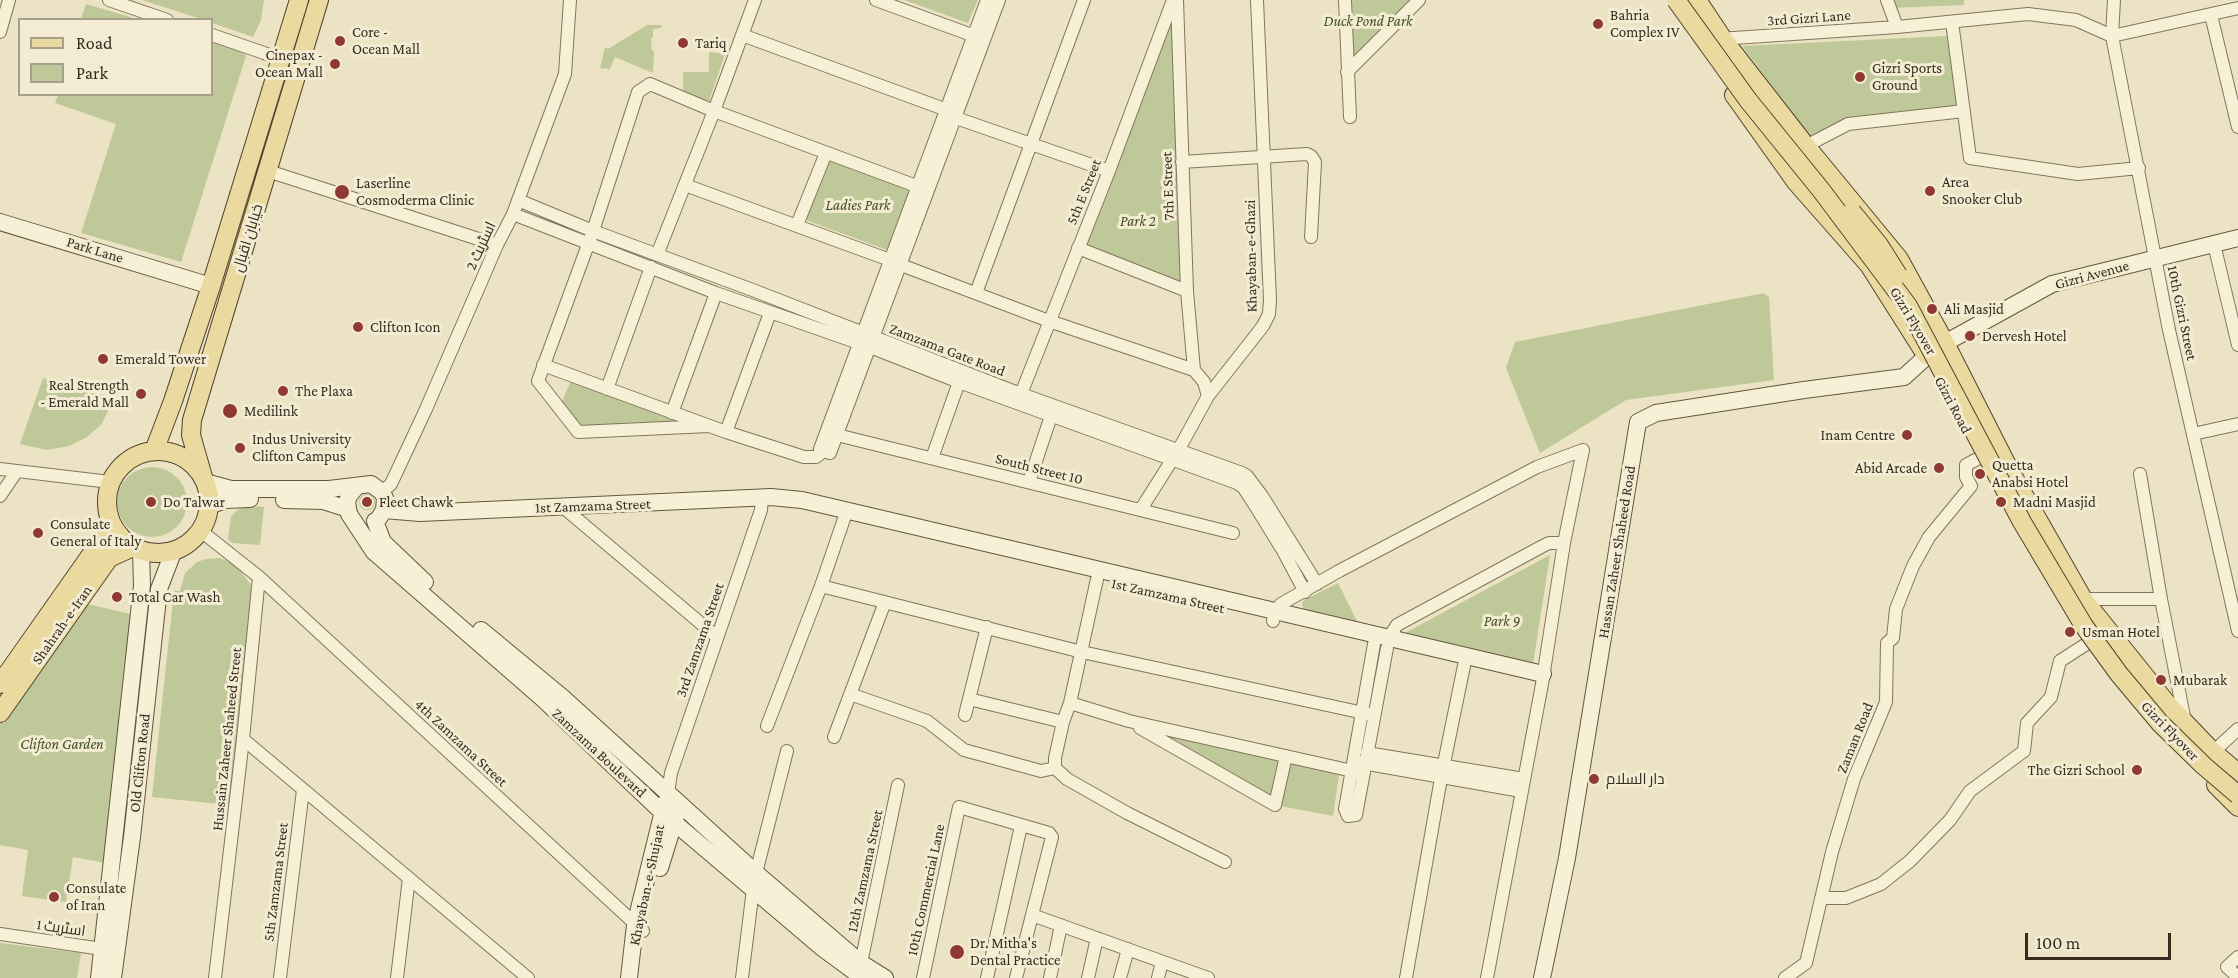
<!DOCTYPE html>
<html>
<head>
<meta charset="utf-8">
<style>
	body { margin:0 }
	#map { position:relative; width:2238px; height:978px; overflow:hidden; background:#ebe3c4; font-family:"Crimson Pro",serif }
	canvas { display:block }
	.legend { position:absolute; left:18px; top:18px; width:195px; height:78px; box-sizing:border-box; background:#f3ecd3; border:2px solid #a79f8b; margin:0; padding:8px 10px; list-style:none; font-size:18px; color:#352c1f }
	.legend li { display:flex; align-items:center; gap:12px; height:30px }
	.legend b { width:30px; border:2px solid #a79f8b }
	.scale { position:absolute; left:2025px; top:933px; width:146px; height:27px; box-sizing:border-box; border:3px solid #352c1f; border-top:0; padding-left:8px; font-size:18px; line-height:21px; white-space:nowrap; color:#352c1f; -webkit-text-stroke:4px #f3ecd3; paint-order:stroke }
</style>
</head>
<body>
<div id="map">
<canvas width="2238" height="978"></canvas>
<ul class="legend">
<li><b style="height:8px;background:#ebda9f"></b>Road</li>
<li><b style="height:16px;background:#bec899"></b>Park</li>
</ul>
<div class="scale">100 m</div>
</div>
<script>
const g = document.querySelector('canvas').getContext('2d');
g.lineJoin = 'round';
function fillPath(path, color) {
  g.fillStyle = color;
  g.fill(path, 'evenodd');
}
function toPath(rows) {
  const path = new Path2D();
  for (const r of rows) {
    if (r.length === 3) {
      path.moveTo(r[0] + r[2], r[1]);
      path.arc(r[0], r[1], r[2], 0, 2 * Math.PI);
      continue;
    }
    path.moveTo(r[0], r[1]);
    for (let i = 2; i < r.length; i += 2) path.lineTo(r[i], r[i + 1]);
  }
  return path;
}
function trace(path, color, width, dash) {
  g.strokeStyle = color;
  g.lineWidth = width;
  g.lineCap = dash ? 'butt' : 'round';
  g.setLineDash(dash || []);
  g.stroke(path);
}
function drawText(font, color, halo, rows, align = 'center') {
  g.font = font + ' "Crimson Pro",Cairo,serif';
  g.lineWidth = 6;
  g.setLineDash([]);
  g.textBaseline = 'middle';
  g.strokeStyle = halo;
  g.fillStyle = color;
  for (const [text, x, y, turn = 0] of rows) {
    g.save();
    g.translate(x, y);
    g.rotate((+turn || 0) * Math.PI / 180);
    g.textAlign = isNaN(turn) ? turn : align;
    if (halo) g.strokeText(text, 0, 0);
    g.fillText(text, 0, 0);
    g.restore();
  }
}
const green = toPath([
	[142,0,264,0,261,20,253,37,212,23,212,20,201,19],
	[904,0,978,0,968,23],
	[1173,0,1187,291,1078,248],
	[1345,0,1419,0,1347,72],
	[1887,0,1964,0,1964,5,1890,8],
	[86,4,137,19,81,19],
	[647,25,662,25,661,28,653,29,653,38,651,38,652,51,654,51,653,73,615,57,610,69,600,68,605,47,608,49],
	[1947,36,1958,109,1851,119,1810,136,1742,46],
	[212,42,242,51,246,56,181,262,81,233,116,124,55,103,58,95,212,94],
	[709,52,725,54,709,101,683,92,683,72,709,72],
	[829,160,910,191,887,250,806,220],
	[1764,293,1769,297,1774,380,1626,400,1540,453,1506,368,1515,342],
	[573,376,709,426,578,432,559,408],
	[43,378,54,381,114,399,101,425,87,437,69,446,47,450,20,444],
	[152,502,35],
	[367,502,8],
	[252,506,264,507,260,545,232,543,228,539,231,517,236,511,244,507],
	[1550,555,1533,664,1405,633],
	[220,558,234,564,242,573,251,585,254,595,229,805,152,797,174,591,180,591,185,573,197,562,206,559],
	[1338,583,1358,623,1304,610,1302,605,1302,602,1306,599],
	[79,602,139,616,112,864,73,857,66,902,22,896,28,850,0,845,0,718],
	[1129,721,1286,756,1339,775,1333,816,1275,805],
	[0,943,81,953,77,978,0,978]
]);
const street = toPath([
	[109,0,167,20],
	[876,0,980,38],
	[1177,0,1187,291,1194,370],
	[1345,0,1350,117],
	[1887,0,1897,27],
	[2114,0,2112,36,2169,330,2238,631],
	[2211,15,2238,127],
	[1952,22,1970,158,2078,174,2139,168],
	[0,32,9,0],
	[212,35,264,53,281,60],
	[742,35,947,110],
	[1719,39,1897,27,2028,14,2076,20,2112,36,2238,8],
	[1347,72,1419,0],
	[956,118,1109,171],
	[1806,146,1848,124,1964,111],
	[1182,162,1307,154,1311,156,1315,162,1311,237],
	[268,171,497,245],
	[685,185,890,260],
	[518,200,593,231,750,289,1021,394,1242,473,1247,476,1262,496,1317,584],
	[513,214,716,293,870,347,959,382,1237,483,1243,487,1256,507,1282,549,1305,592],
	[797,225,826,153],
	[2214,244,2238,345],
	[1078,248,1187,291],
	[657,255,714,111,755,0],
	[901,265,1049,321,1194,370,1204,382,1208,396],
	[976,293,1084,0],
	[543,365,726,432,804,457,816,457,824,451,830,453,999,0],
	[607,389,651,267],
	[1021,394,1109,171,1173,0],
	[672,413,716,293],
	[709,426,578,432,538,381,593,231,638,92,650,84,714,111,919,187],
	[726,432,770,313],
	[2193,434,2238,424],
	[837,435,1233,533],
	[824,451,820,449,987,0],
	[932,458,959,382],
	[0,469,110,482],
	[2140,474,2161,599],
	[1029,482,1051,416],
	[382,492,391,484,426,409,497,245,513,214,565,74,570,0],
	[0,496,17,471],
	[564,508,717,637],
	[1141,509,1179,449,1208,396,1263,326,1269,314,1270,300,1257,0],
	[201,531,259,577,243,739,215,978],
	[259,577,643,931],
	[1097,579,1070,703,1063,722,1055,758,1055,768,1067,779,1127,813,1225,862],
	[821,586,1082,652,1373,715],
	[2083,599,2161,599,2185,722],
	[1273,621,1275,611,1281,604,1339,571,1537,467,1583,450],
	[1389,637,1397,625,1541,547,1549,543,1564,543],
	[1374,644,1345,809,1348,816,1356,815,1387,648],
	[850,694,927,721,964,750,1041,771,1055,768],
	[969,699,1063,722],
	[1070,703,1129,721,1357,772],
	[965,715,987,627],
	[767,726,821,586,847,510],
	[1140,728,1275,805,1286,756],
	[834,737,885,602],
	[243,739,528,978],
	[2213,752,2238,729],
	[1367,753,1524,779],
	[1357,762,1521,791],
	[668,793,671,773,761,510,762,498],
	[756,873,787,751],
	[1821,898,1846,898,1881,884,1910,861,1950,820,1970,791,2024,751,2027,723,2051,697,2060,661,2088,643],
	[0,934,109,950],
	[2238,957,2227,967,2238,977],
	[861,963,898,785],
	[280,978,303,790],
	[397,978,409,878],
	[742,978,753,889],
	[923,978,959,807,1049,833,1052,837,1032,915,1208,978],
	[987,978,1021,826],
	[1016,978,1032,915],
	[1050,978,1061,925],
	[1088,978,1097,938],
	[1120,978,1128,949],
	[1158,978,1162,962],
	[1406,978,1441,778,1466,656],
	[1487,978,1542,684,1564,543,1583,450],
	[1785,978,1806,963,1832,852,1854,779,1886,702,1887,643,1893,638,1896,609,1913,566,1929,537,1971,486,1966,477,1966,465,1981,457]
]);
const secondary = toPath([
	[0,222,211,286],
	[205,482,231,489,329,489,371,484,382,492,385,498,384,510,379,518],
	[357,486,349,496,347,502,349,514,374,552,543,699,663,813,821,947,863,978],
	[284,500,323,501,348,509],
	[209,506,225,500,250,499],
	[384,510,420,513,771,497,802,500,1543,674],
	[375,521,383,542,425,582],
	[481,630,562,697,756,873,861,963,885,978],
	[660,868,677,813],
	[99,978,142,585,141,550],
	[113,978,132,837,159,589,174,550],
	[629,978,635,925,665,803],
	[1542,978,1567,858,1638,422,1656,413,1804,390,1904,377,1927,356,1945,343,2052,284,2238,238]
]);
const primary = toPath([
	[1697,0,1725,42,1806,146,1899,259,1945,343,2010,471,2083,599,2168,705,2213,752,2238,773],
	[1734,95,1796,182,1869,265,1926,355],
	[158,502,51],
	[154,451,173,401,211,286,299,0],
	[203,477,191,435,192,420,319,0],
	[0,684,112,525],
	[0,713,109,558,133,547],
	[2216,785,2238,807]
]);
const primaryBridge = toPath([
	[1676,0,1748,100,1821,190,1908,306,2022,522,2084,626,2119,674,2160,723,2204,766,2238,795],
	[1852,212,1879,245,1898,275]
]);
const markers = [
	[1598,24,6,"#8e3931"],
	[340,41,6,"#8e3931"],
	[683,43,6,"#8e3931"],
	[335,64,6,"#8e3931"],
	[1860,77,6,"#8e3931"],
	[1930,191,6,"#8e3931"],
	[342,192,8,"#8e3931"],
	[1932,309,6,"#8e3931"],
	[358,327,6,"#8e3931"],
	[1970,336,6,"#8e3931"],
	[103,359,6,"#8e3931"],
	[283,391,6,"#8e3931"],
	[141,394,6,"#8e3931"],
	[230,411,8,"#8e3931"],
	[1907,435,6,"#8e3931"],
	[240,448,6,"#8e3931"],
	[1939,468,6,"#8e3931"],
	[1980,474,6,"#8e3931"],
	[151,502,6,"#8e3931"],
	[367,502,6,"#8e3931"],
	[2001,502,6,"#8e3931"],
	[38,533,6,"#8e3931"],
	[117,597,6,"#8e3931"],
	[2070,632,6,"#8e3931"],
	[2161,680,6,"#8e3931"],
	[2137,770,6,"#8e3931"],
	[1594,779,6,"#8e3931"],
	[54,897,6,"#8e3931"],
	[957,952,8,"#8e3931"]
];
const poiNames = [
	["Bahria",1610,15],
	["Complex IV",1610,32],
	["Core -",352,32],
	["Ocean Mall",352,49],
	["Tariq",695,43],
	["Cinepax -",323,55,"right"],
	["Ocean Mall",323,72,"right"],
	["Gizri Sports",1872,68],
	["Ground",1872,85],
	["Area",1942,182],
	["Snooker Club",1942,199],
	["Laserline",356,183],
	["Cosmoderma Clinic",356,200],
	["Ali Masjid",1944,309],
	["Clifton Icon",370,327],
	["Dervesh Hotel",1982,336],
	["Emerald Tower",115,359],
	["Real Strength",129,385,"right"],
	["- Emerald Mall",129,402,"right"],
	["The Plaxa",295,391],
	["Medilink",244,411],
	["Inam Centre",1895,435,"right"],
	["Indus University",252,439],
	["Clifton Campus",252,456],
	["Quetta",1992,465],
	["Anabsi Hotel",1992,482],
	["Abid Arcade",1927,468,"right"],
	["Do Talwar",163,502],
	["Fleet Chawk",379,502],
	["Madni Masjid",2013,502],
	["Consulate",50,524],
	["General of Italy",50,541],
	["Total Car Wash",129,597],
	["Usman Hotel",2082,632],
	["Mubarak",2173,680],
	["The Gizri School",2125,770,"right"],
	["دار السلام",1606,779],
	["Consulate",66,888],
	["of Iran",66,905],
	["Dr. Mitha's",970,943],
	["Dental Practice",970,960]
];
const streetNames = [
	["3rd Gizri Lane",1809,18,-4],
	["7th E Street",1168,186,-92],
	["5th E Street",1084,192,-68],
	["خیابان اقبال",248,238,-73],
	["اسٹریٹ 2",481,246,-65],
	["Park Lane",95,250,17],
	["Khayaban-e-Ghazi",1251,256,-91],
	["Gizri Avenue",2092,275,-15],
	["10th Gizri Street",2182,313,78],
	["Gizri Flyover",1913,321,59],
	["Zamzama Gate Road",947,350,21],
	["Gizri Road",1953,405,62],
	["South Street 10",1039,469,14],
	["1st Zamzama Street",593,506,-2],
	["Hassan Zaheer Shaheed Road",1617,552,-81],
	["1st Zamzama Street",1168,596,13],
	["Shahrah-e-Iran",62,625,-55],
	["3rd Zamzama Street",700,640,-71],
	["Gizri Flyover",2170,731,46],
	["Zaman Road",1855,738,-68],
	["Hussain Zaheer Shaheed Street",227,739,-84],
	["4th Zamzama Street",461,743,43],
	["Zamzama Boulevard",599,753,43],
	["Old Clifton Road",140,763,-84],
	["12th Zamzama Street",865,871,-78],
	["5th Zamzama Street",276,882,-83],
	["Khayaban-e-Shujaat",647,885,-78],
	["10th Commercial Lane",926,890,-78],
	["اسٹریٹ 1",61,928,8]
];
const parkNames = [
	["Duck Pond Park",1368,21],
	["Ladies Park",858,205],
	["Park 2",1138,221],
	["Park 9",1502,621],
	["Clifton Garden",62,744]
];
fillPath(green, '#bec899');
trace(street, '#84755c', 14);
trace(secondary, '#66563f', 18);
trace(primary, '#524330', 20);
trace(street, '#f6f0d7', 12);
trace(secondary, '#f6f0d7', 16);
trace(primary, '#ebda9f', 18);
trace(primaryBridge, '#524330', 20, []);
trace(primaryBridge, '#ebda9f', 18);
for (const [x, y, r, color] of markers) {
  const dot = new Path2D();
  dot.arc(x, y, r, 0, 2 * Math.PI);
  g.fillStyle = color;
  g.fill(dot);
  trace(dot, '#f3ecd3', 2);
}
drawText('15px', '#352c1f', '#f3ecd3', poiNames, 'left');
drawText('15px', '#352c1f', '#f3ecd3', streetNames);
drawText('italic 15px', '#425027', '#f3ecd3', parkNames);
</script>
</body>
</html>
